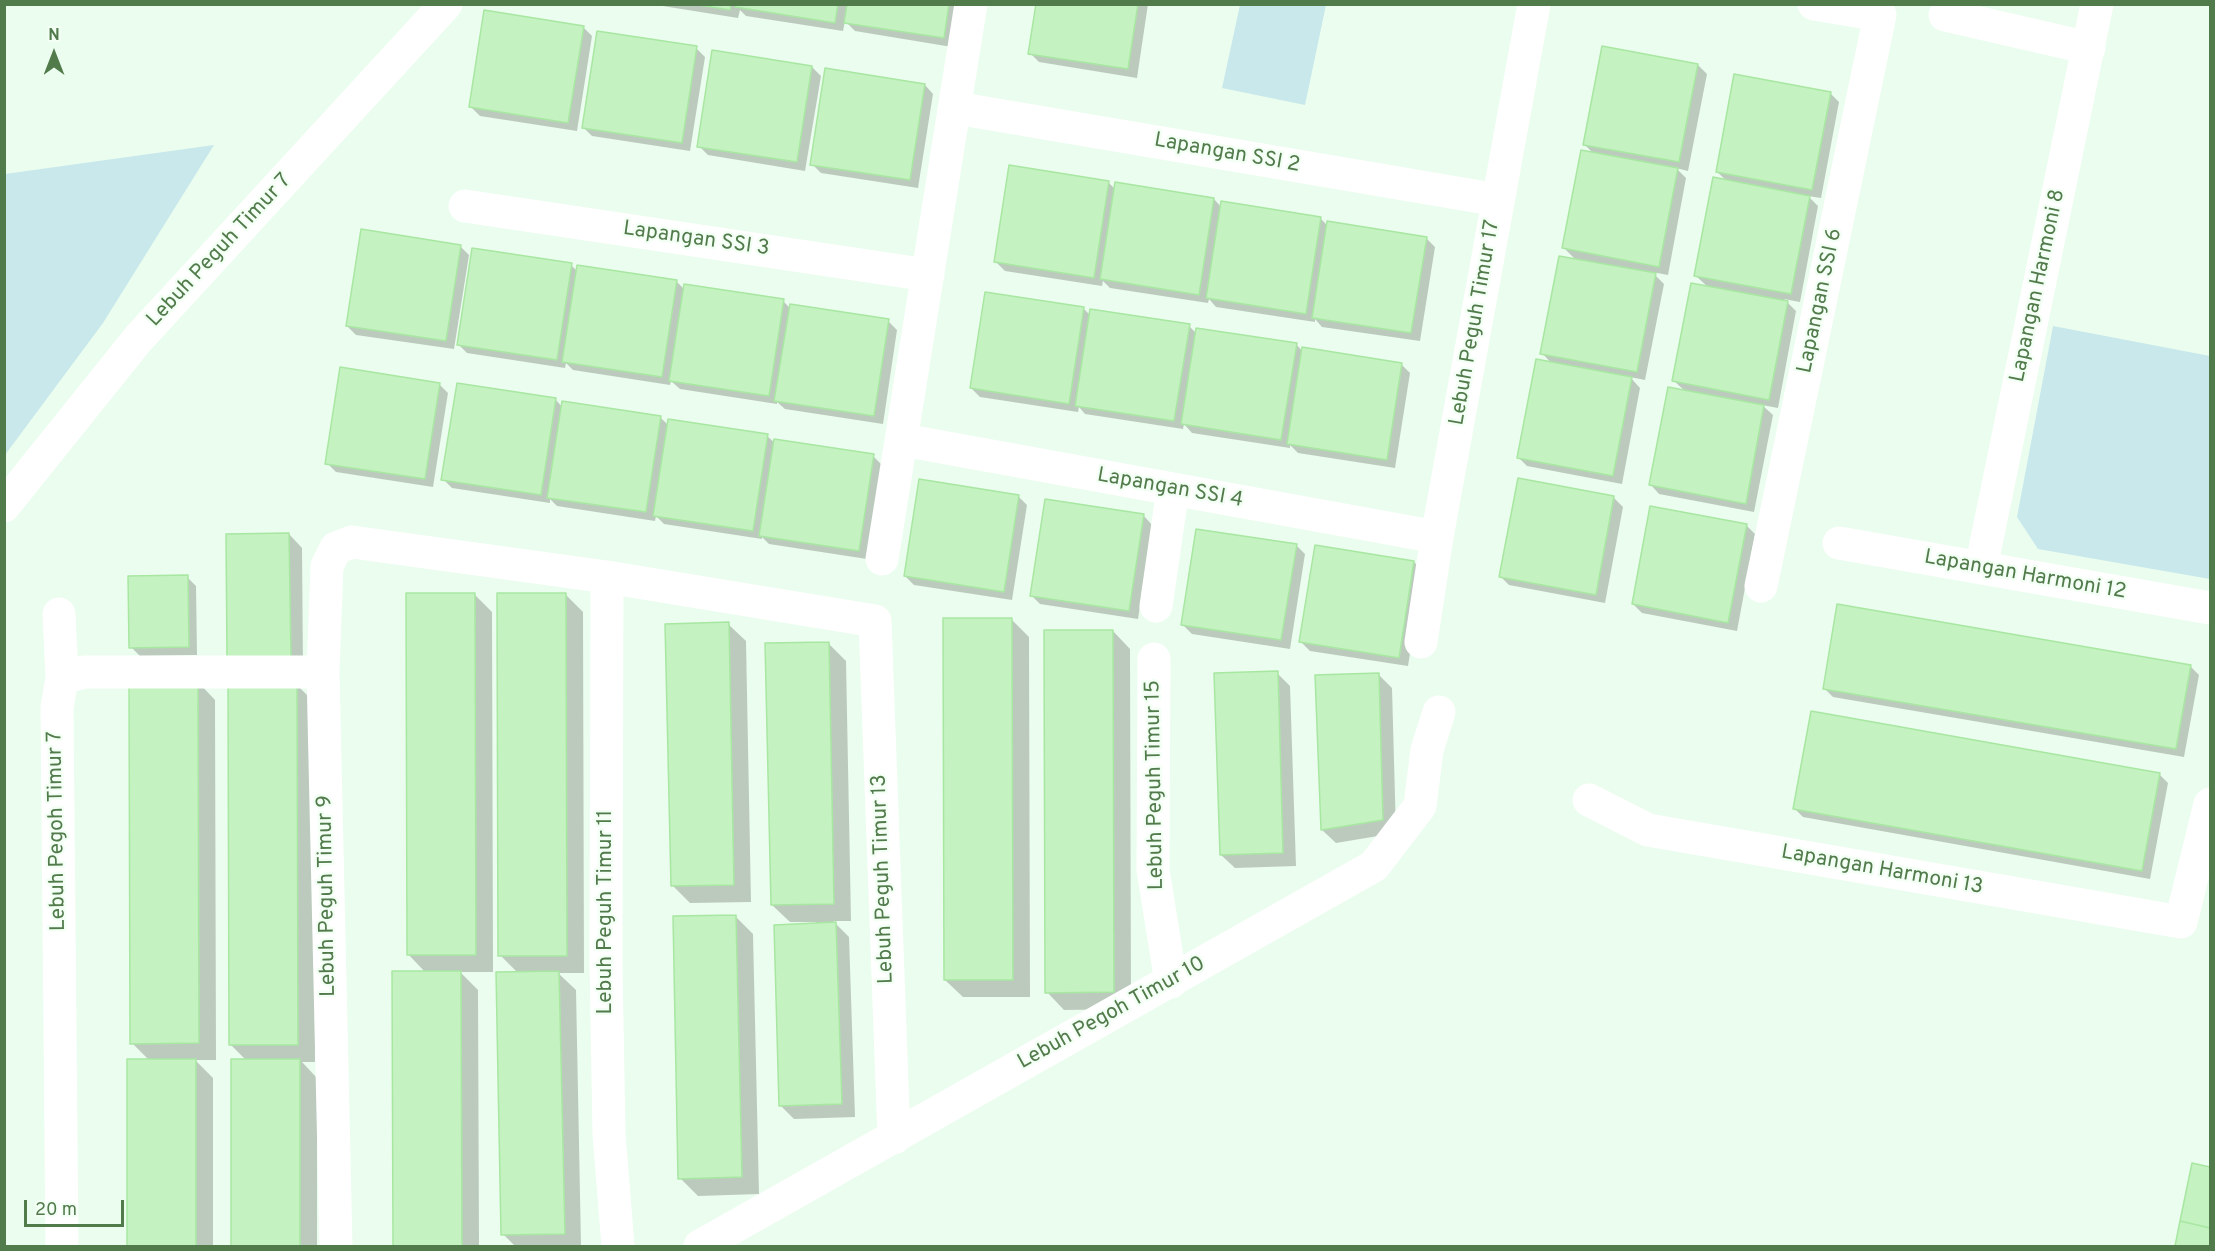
<!DOCTYPE html>
<html>
<head>
<meta charset="utf-8">
<style>
	body { margin:0 }
	#map { position:relative; width:2215px; height:1251px; overflow:hidden; background:#ebfdee; font-family:Overpass,sans-serif }
	canvas { display:block }
	.frame { position:absolute; inset:0; border:6px solid #527b4c; pointer-events:none }
	.north { position:absolute; left:24px; top:24px; width:60px; height:60px; -webkit-text-stroke:4px #f3fff4; paint-order:stroke; rotate:0deg; font-size:16px; font-weight:700; line-height:24px; text-align:center; color:#527b4c }
	.north::after { content:''; display:block; margin:auto; width:21px; height:27px; background:#527b4c; clip-path:polygon(50% 0,100% 100%,50% 72%,0 100%) }
	.scale { position:absolute; left:24px; top:1200px; width:100px; height:27px; box-sizing:border-box; border:3px solid #527b4c; border-top:0; padding-left:8px; font-size:18px; line-height:21px; white-space:nowrap; color:#527b4c; -webkit-text-stroke:4px #f3fff4; paint-order:stroke }
</style>
</head>
<body>
<div id="map">
<canvas width="2215" height="1251"></canvas>
<div class="frame"></div>
<div class="north">N</div>
<div class="scale">20 m</div>
</div>
<script>
const g = document.querySelector('canvas').getContext('2d');
g.lineJoin = 'round';
function fillPath(path, color) {
  g.fillStyle = color;
  g.fill(path, 'evenodd');
}
function toPath(rows) {
  const path = new Path2D();
  for (const r of rows) {
    path.moveTo(r[0], r[1]);
    for (let i = 2; i < r.length; i += 2) path.lineTo(r[i], r[i + 1]);
  }
  return path;
}
function trace(path, color, width, dash) {
  g.strokeStyle = color;
  g.lineWidth = width;
  g.lineCap = dash ? 'butt' : 'round';
  g.setLineDash(dash || []);
  g.stroke(path);
}
function drawText(font, color, halo, rows, align = 'center') {
  g.font = font + ' Overpass,sans-serif';
  g.lineWidth = 5;
  g.setLineDash([]);
  g.textBaseline = 'middle';
  g.strokeStyle = halo;
  g.fillStyle = color;
  for (const [text, x, y, turn = 0] of rows) {
    g.save();
    g.translate(x, y);
    g.rotate((+turn || 0) * Math.PI / 180);
    g.textAlign = isNaN(turn) ? turn : align;
    if (halo) g.strokeText(text, 0, 0);
    g.fillText(text, 0, 0);
    g.restore();
  }
}
const green = toPath([
	[1240,5,1326,5,1305,105,1222,88],
	[214,145,103,323,5,455,5,174],
	[2053,326,2210,356,2210,579,2038,549,2017,517]
]);
const shadow = toPath([
	[650,4,959,4,952,47,855,31,845,21,843,31,746,16,740,10,738,18],
	[1038,4,1148,4,1137,78,1039,62,1030,53],
	[583,27,592,36,577,131,480,116,471,107],
	[696,48,705,57,690,151,592,136,583,127],
	[1698,65,1707,74,1688,171,1676,168,1686,178,1668,275,1652,272,1664,284,1645,380,1630,377,1640,388,1622,484,1527,466,1518,457,1552,364,1542,353,1576,260,1564,248,1594,154,1584,144],
	[812,67,821,76,805,171,708,155,699,146],
	[925,85,933,94,918,188,821,173,812,164],
	[1830,93,1839,102,1821,198,1808,196,1818,206,1800,302,1784,299,1796,311,1778,408,1762,405,1773,415,1754,512,1659,494,1651,485,1685,391,1674,381,1709,288,1696,276,1727,181,1717,172],
	[1108,182,1115,189,1214,199,1222,208,1320,218,1327,225,1426,238,1435,247,1420,341,1322,327,1315,319,1315,322,1216,307,1209,299,1208,303,1110,288,1103,281,1102,286,1005,271,996,262],
	[460,246,469,255,454,349,356,335,347,326],
	[571,265,578,272,677,282,685,290,783,301,790,308,888,321,897,330,883,424,785,409,777,402,777,404,680,389,671,381,670,385,573,370,566,363,565,368,467,353,458,344],
	[1083,308,1090,315,1189,326,1197,334,1296,344,1303,352,1401,364,1410,373,1395,468,1298,453,1290,445,1290,448,1192,433,1184,424,1183,429,1085,414,1079,407,1078,412,980,397,971,388],
	[439,384,448,393,433,487,336,472,327,463],
	[556,400,562,407,661,418,669,426,767,436,775,443,873,456,882,465,867,559,769,544,762,537,762,539,664,524,656,516,655,521,557,506,550,499,550,503,452,488,443,479],
	[1519,480,1614,498,1623,507,1605,603,1509,585,1500,576],
	[1018,496,1027,505,1012,600,914,585,905,576],
	[1144,516,1152,525,1138,619,1040,604,1031,595],
	[1747,526,1755,534,1737,631,1642,613,1633,604],
	[289,534,302,548,303,670,242,671],
	[1296,545,1305,554,1290,649,1192,634,1183,625],
	[1414,562,1423,571,1408,666,1310,651,1301,642],
	[187,577,196,586,197,655,140,656,131,647],
	[474,594,492,612,493,972,460,972,478,990,479,1246,394,1246,394,973,426,973,408,954],
	[566,595,583,612,584,973,558,973,576,990,581,1246,515,1246,503,1234,518,973,500,955],
	[1011,619,1029,637,1030,997,963,997,945,980],
	[728,624,746,641,751,902,690,903,672,885],
	[1113,631,1130,649,1131,1009,1064,1010,1047,992],
	[828,643,846,661,851,921,833,921,849,937,855,1117,794,1119,781,1106,816,922,790,922,772,905],
	[2190,666,2199,675,2184,757,1833,697,1824,688],
	[1277,673,1290,686,1296,866,1235,868,1221,855],
	[1378,674,1392,688,1396,833,1336,843,1322,830],
	[198,682,215,700,216,1060,195,1060,213,1078,213,1246,128,1246,128,1060,149,1060,132,1043],
	[297,685,314,702,315,1062,302,1062,317,1078,317,1246,233,1246,233,1060,246,1060,231,1045],
	[2159,774,2168,783,2150,879,1803,817,1794,808],
	[736,917,753,934,759,1194,698,1196,680,1178],
	[2193,1165,2210,1169,2210,1246,2177,1246]
]);
const building = toPath([
	[693,4,731,4,730,10,693,4],
	[736,4,838,4,835,23,735,7,736,4],
	[847,4,949,4,944,38,844,23,847,4],
	[1036,4,1138,4,1128,69,1028,54,1036,4],
	[484,10,584,26,568,123,469,107,484,10],
	[597,31,697,46,682,143,582,128,597,31],
	[1602,46,1698,64,1679,162,1583,145,1602,46],
	[712,50,812,66,797,162,697,147,712,50],
	[825,68,925,84,910,180,810,165,825,68],
	[1734,74,1831,92,1812,190,1716,172,1734,74],
	[1581,150,1678,168,1659,267,1562,248,1581,150],
	[1009,165,1109,181,1094,278,994,262,1009,165],
	[1713,177,1810,196,1791,294,1694,276,1713,177],
	[1115,182,1214,198,1199,295,1100,279,1115,182],
	[1221,201,1321,217,1306,314,1206,298,1221,201],
	[1327,221,1427,237,1411,333,1312,318,1327,221],
	[361,229,461,245,446,341,346,326,361,229],
	[472,248,572,263,557,360,457,345,472,248],
	[1559,256,1656,273,1637,372,1540,354,1559,256],
	[577,265,677,280,662,377,562,362,577,265],
	[1691,283,1788,301,1769,400,1672,381,1691,283],
	[684,284,784,299,769,396,669,381,684,284],
	[985,292,1084,307,1069,404,970,388,985,292],
	[790,304,889,319,874,416,774,401,790,304],
	[1090,309,1190,324,1174,421,1075,406,1090,309],
	[1196,328,1297,343,1281,440,1181,424,1196,328],
	[1302,347,1402,363,1387,460,1287,444,1302,347],
	[1536,359,1632,377,1613,476,1517,458,1536,359],
	[340,367,440,383,425,479,325,464,340,367],
	[457,383,556,398,541,495,441,480,457,383],
	[1668,387,1764,405,1746,504,1649,485,1668,387],
	[562,401,661,416,646,512,547,498,562,401],
	[668,419,768,434,753,531,653,516,668,419],
	[774,439,874,454,859,551,759,536,774,439],
	[1518,478,1614,496,1596,595,1499,577,1518,478],
	[919,479,1019,495,1004,592,904,576,919,479],
	[1045,499,1144,514,1129,611,1030,596,1045,499],
	[1650,506,1747,524,1728,623,1632,604,1650,506],
	[1196,529,1297,544,1281,640,1181,625,1196,529],
	[289,533,291,658,227,658,226,534,289,533],
	[1315,545,1414,561,1399,658,1299,642,1315,545],
	[188,575,189,647,129,648,128,576,188,575],
	[406,593,475,593,476,955,407,955,406,593],
	[497,593,566,593,567,956,498,956,497,593],
	[1837,604,2191,665,2176,749,1823,689,1837,604],
	[943,618,1012,618,1013,980,944,980,943,618],
	[729,622,734,885,671,886,665,624,729,622],
	[1044,630,1113,630,1114,992,1045,993,1044,630],
	[829,642,834,904,771,905,765,643,829,642],
	[1278,671,1283,853,1220,855,1214,673,1278,671],
	[1379,673,1383,820,1321,830,1315,675,1379,673],
	[129,681,198,681,199,1043,130,1044,129,681],
	[228,683,297,683,298,1045,229,1045,228,683],
	[1811,711,2160,773,2142,871,1793,809,1811,711],
	[736,915,742,1177,678,1179,673,916,736,915],
	[836,922,842,1104,779,1106,774,925,836,922],
	[392,971,461,971,462,1246,393,1246,392,971],
	[559,971,565,1234,501,1235,496,972,559,971],
	[127,1059,196,1059,196,1246,127,1246,127,1059],
	[231,1059,300,1059,300,1246,231,1246,231,1059],
	[2192,1163,2210,1167,2210,1228,2180,1221,2192,1163],
	[2180,1221,2210,1228,2210,1246,2175,1246,2180,1221]
]);
const minor = toPath([
	[1945,15,2089,48],
	[956,108,1498,200],
	[465,206,928,275],
	[903,440,1437,537],
	[4,506,138,339,446,4],
	[1839,543,2210,608],
	[882,559,971,4],
	[1981,568,2097,4],
	[607,577,606,964,609,1134,618,1246],
	[1761,586,1880,15,1814,4],
	[1156,606,1173,489],
	[59,614,62,678],
	[1421,642,1437,537,1534,4],
	[1154,659,1153,870,1171,982],
	[1589,800,1648,830,2181,922,2210,804],
	[62,1246,57,708,62,678,84,672,323,672],
	[336,1246,323,672,327,566,336,548,352,542,607,577,875,621,894,1138],
	[700,1246,1374,866,1420,806,1427,750,1439,712]
]);
const streetNames = [
	["Lapangan SSI 2",1227,154,10],
	["Lapangan SSI 3",696,240,8],
	["Lebuh Peguh Timur 7",220,251,-47],
	["Lapangan Harmoni 8",2039,286,-78],
	["Lapangan SSI 6",1821,301,-78],
	["Lebuh Peguh Timur 17",1476,323,-80],
	["Lapangan SSI 4",1170,489,10],
	["Lapangan Harmoni 12",2025,576,10],
	["Lebuh Peguh Timur 15",1156,785,-91],
	["Lebuh Pegoh Timur 7",58,831,-91],
	["Lapangan Harmoni 13",1882,871,10],
	["Lebuh Peguh Timur 13",884,879,-92],
	["Lebuh Peguh Timur 9",328,896,-91],
	["Lebuh Peguh Timur 11",607,912,-90],
	["Lebuh Pegoh Timur 10",1112,1014,-29]
];
fillPath(green, '#c8e8ec');
fillPath(shadow, '#0003');
fillPath(building, '#c4f2c0');
trace(building, '#a8e7a2', 1.5);
trace(minor, '#fff', 33);
drawText('21px', '#527b4c', '#f3fff4', streetNames);
</script>
</body>
</html>
